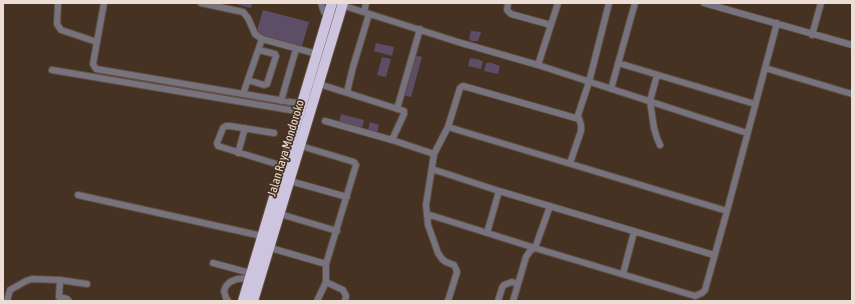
<!DOCTYPE html>
<html>
<head>
<meta charset="utf-8">
<style>
	body { margin:0 }
	#map { position:relative; width:855px; height:304px; overflow:hidden; background:#463222; font-family:"Asap Condensed",sans-serif }
	canvas { display:block }
	.frame { position:absolute; inset:0; border:4px solid #ecded4; pointer-events:none }
</style>
</head>
<body>
<div id="map">
<canvas width="855" height="304"></canvas>
<div class="frame"></div>
</div>
<script>
const g = document.querySelector('canvas').getContext('2d');
g.lineJoin = 'round';
function fillPath(path, color) {
  g.fillStyle = color;
  g.fill(path, 'evenodd');
}
function toPath(rows) {
  const path = new Path2D();
  for (const r of rows) {
    path.moveTo(r[0], r[1]);
    for (let i = 2; i < r.length; i += 2) path.lineTo(r[i], r[i + 1]);
  }
  return path;
}
function trace(path, color, width, dash) {
  g.strokeStyle = color;
  g.lineWidth = width;
  g.lineCap = dash ? 'butt' : 'round';
  g.setLineDash(dash || []);
  g.stroke(path);
}
function drawText(font, color, halo, rows, align = 'center') {
  g.font = font + ' "Asap Condensed",sans-serif';
  g.lineWidth = 3.5;
  g.setLineDash([]);
  g.textBaseline = 'middle';
  g.strokeStyle = halo;
  g.fillStyle = color;
  for (const [text, x, y, turn = 0] of rows) {
    g.save();
    g.translate(x, y);
    g.rotate((+turn || 0) * Math.PI / 180);
    g.textAlign = isNaN(turn) ? turn : align;
    if (halo) g.strokeText(text, 0, 0);
    g.fillText(text, 0, 0);
    g.restore();
  }
}
const building = toPath([
	[232,3,252,3,251,8],
	[263,10,309,22,302,46,256,34],
	[471,31,481,32,478,41,471,41,471,40,469,39],
	[376,43,394,47,392,56,374,51],
	[414,55,422,57,411,97,403,95],
	[382,57,391,59,386,77,377,75],
	[470,58,481,60,480,61,483,61,481,69,468,66],
	[489,62,500,66,498,74,484,71,486,63,489,63],
	[341,114,364,120,362,128,339,122],
	[370,122,379,125,377,133,368,130]
]);
const minor = toPath([
	[58,3,57,24,61,30,97,42],
	[104,3,93,64,96,69,302,104],
	[201,3,243,12,248,18,255,34,262,39,317,54],
	[321,3,324,12,328,17],
	[335,3,458,42,538,65,747,133],
	[508,3,507,10,511,14,551,25],
	[704,3,852,45],
	[364,12,366,3],
	[812,35,821,3],
	[618,63,755,104],
	[538,65,558,3],
	[765,68,852,94],
	[52,70,302,112],
	[657,75,650,101,654,128,657,138,660,145],
	[248,80,264,85,267,84,276,56,275,54,259,50],
	[316,83,404,111,404,114,392,140],
	[611,89,635,3],
	[347,92,353,67,369,14],
	[243,94,262,39],
	[281,101,296,49],
	[397,109,420,29],
	[325,121,392,140,434,154],
	[448,127,460,88,463,86,579,119],
	[274,133,230,126,226,126,223,128,217,143,218,146,286,167],
	[238,153,245,128],
	[570,163,581,131,581,125,578,115,589,82,609,3],
	[432,169,499,191,714,255],
	[290,181,347,197],
	[78,195,262,236],
	[280,214,337,231],
	[427,214,535,248,550,206],
	[487,233,499,191],
	[267,247,326,264,356,165,354,162,301,146],
	[213,263,254,274],
	[326,264,326,282,343,290,346,296,345,301],
	[623,274,634,232],
	[60,280,59,297,67,299,69,301],
	[7,301,10,290,26,281,32,279,60,280,87,284],
	[228,301,226,298,224,291,226,286,230,282,237,279,250,278],
	[317,301,326,282],
	[448,301,457,272,456,269,454,265,446,262,442,259,438,253,428,225,426,205,434,154,448,127,727,211],
	[498,301,502,288,504,285,512,282,518,284],
	[513,301,526,257,530,251,535,248,695,296,702,293,705,290,727,211,777,23]
]);
const highway = toPath([
	[243,301,332,3],
	[253,301,343,3]
]);
const streetNames = [
	["Jalan Raya Mondoroko",286,148,-73]
];
fillPath(building, '#5e4d66');
trace(minor, '#614e3e', 8);
trace(highway, '#614e3e', 12);
trace(minor, '#76737e', 6);
trace(highway, '#cdc5e0', 10);
drawText('12px', '#ecded4', '#463222', streetNames);
</script>
</body>
</html>
